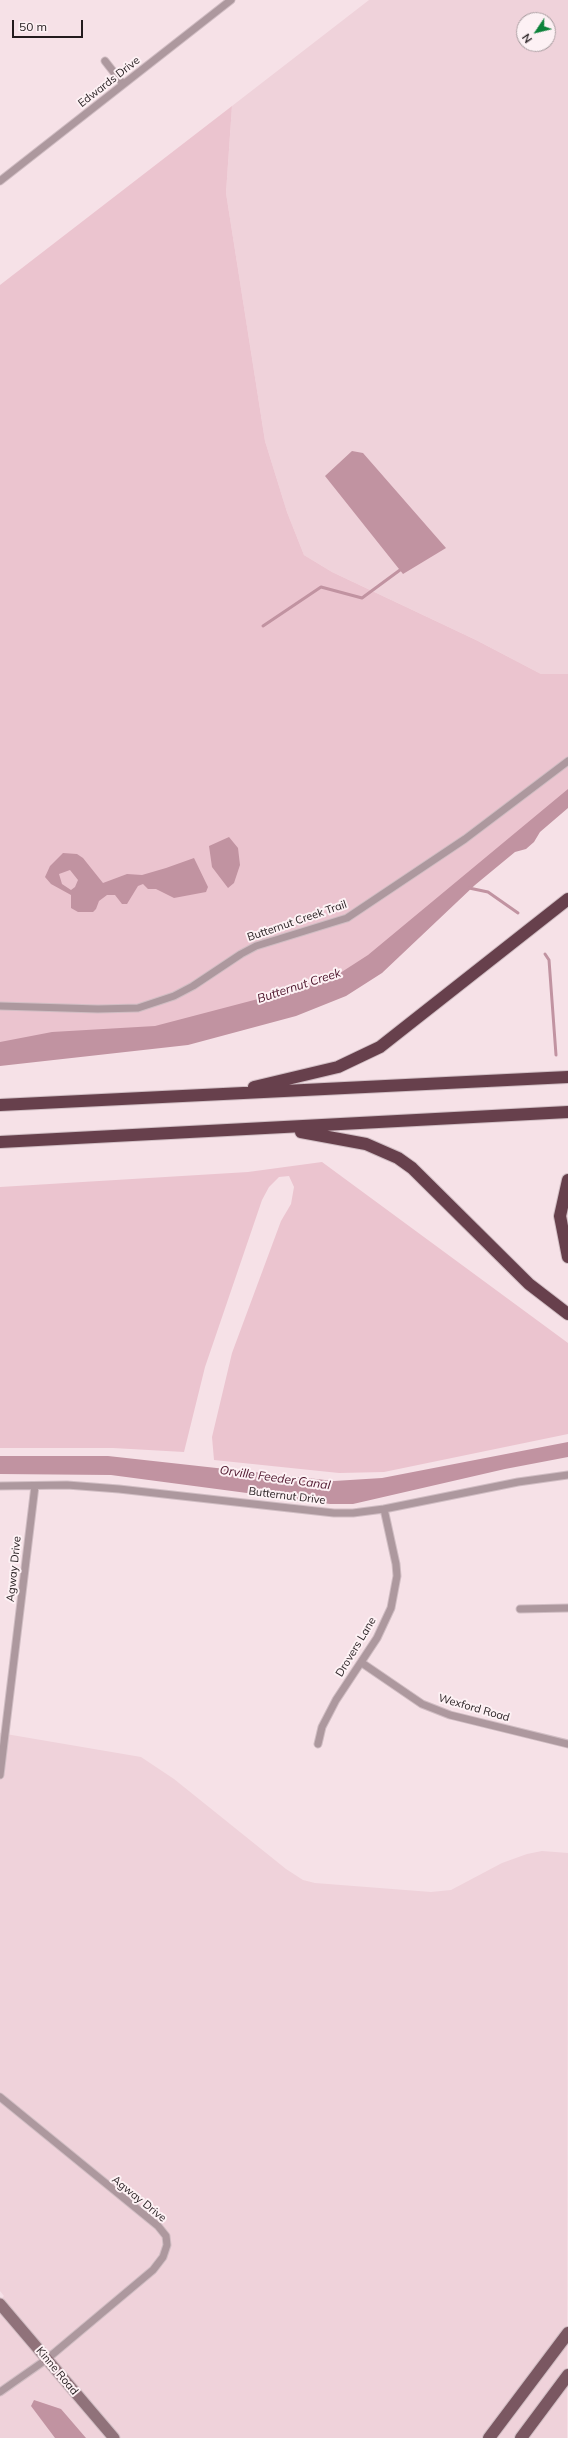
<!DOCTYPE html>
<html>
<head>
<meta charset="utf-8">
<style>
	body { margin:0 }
	#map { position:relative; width:568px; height:2438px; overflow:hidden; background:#f6e1e7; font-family:Mulish,sans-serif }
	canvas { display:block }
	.north { position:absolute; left:516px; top:12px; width:40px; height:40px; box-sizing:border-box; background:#fdf1f4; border:1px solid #a69b9e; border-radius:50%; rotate:235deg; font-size:11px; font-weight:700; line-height:16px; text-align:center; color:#231b1d }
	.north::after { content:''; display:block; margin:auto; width:14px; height:18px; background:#0c823a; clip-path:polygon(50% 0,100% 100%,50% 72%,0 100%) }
	.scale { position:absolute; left:12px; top:20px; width:71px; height:18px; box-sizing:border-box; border:2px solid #231b1d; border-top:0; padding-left:5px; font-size:12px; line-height:14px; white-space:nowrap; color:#231b1d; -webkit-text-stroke:3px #fdf1f4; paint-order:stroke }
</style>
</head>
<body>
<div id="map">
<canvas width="568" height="2438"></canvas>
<div class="north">N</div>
<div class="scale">50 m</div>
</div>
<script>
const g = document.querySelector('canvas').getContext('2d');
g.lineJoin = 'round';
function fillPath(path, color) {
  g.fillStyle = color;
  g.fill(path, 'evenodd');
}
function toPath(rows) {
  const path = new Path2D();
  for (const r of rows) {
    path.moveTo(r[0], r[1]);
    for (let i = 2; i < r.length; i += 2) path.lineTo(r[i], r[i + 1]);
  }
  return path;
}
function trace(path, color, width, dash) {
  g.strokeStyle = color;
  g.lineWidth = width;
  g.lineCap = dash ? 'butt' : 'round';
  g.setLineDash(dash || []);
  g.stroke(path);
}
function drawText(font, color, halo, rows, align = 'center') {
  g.font = font + ' Mulish,sans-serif';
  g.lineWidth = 4;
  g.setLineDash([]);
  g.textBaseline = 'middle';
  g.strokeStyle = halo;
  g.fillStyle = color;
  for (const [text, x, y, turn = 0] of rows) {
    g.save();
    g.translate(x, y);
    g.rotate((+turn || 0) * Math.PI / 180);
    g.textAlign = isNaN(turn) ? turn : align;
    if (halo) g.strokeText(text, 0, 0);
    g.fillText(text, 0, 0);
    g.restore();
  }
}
const built = toPath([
	[369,0,568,0,568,674,541,674,476,640,332,572,304,555,287,512,265,441,226,193,232,106],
	[524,20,548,20,548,44,524,44],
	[0,1733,141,1757,174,1779,286,1869,303,1880,315,1883,431,1892,451,1890,502,1863,527,1854,542,1851,568,1853,567,2438,0,2438,0,2300,4,2296,0,2291]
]);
const green = toPath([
	[232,106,226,193,265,441,287,512,304,555,332,572,476,640,541,674,568,674,568,799,346,981,186,1032,0,1054,0,285],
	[322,1162,568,1343,568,1434,384,1472,339,1473,214,1460,212,1437,232,1353,281,1221,291,1204,294,1187,289,1176,279,1177,269,1187,262,1200,205,1367,184,1452,113,1448,0,1448,0,1187,248,1172]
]);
const water = toPath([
	[352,451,363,453,446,548,403,574,325,476],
	[568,789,568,808,540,832,534,842,526,849,515,852,475,885,382,973,346,996,296,1016,188,1045,0,1066,0,1042,52,1032,155,1026,319,983,337,975,368,955],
	[229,837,238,848,240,865,234,883,228,888,212,867,209,846],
	[63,853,77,854,83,858,103,883,127,874,142,875,166,868,194,858,208,887,206,892,174,898,156,889,148,889,143,884,138,886,127,904,122,904,115,895,107,895,99,901,96,909,93,912,78,912,71,908,71,895,51,884,45,877,50,866],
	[70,870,78,880,75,887,71,890,62,884,59,874],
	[568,1442,568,1457,505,1469,353,1504,330,1504,111,1475,0,1474,0,1456,108,1456,334,1481,382,1478],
	[34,2400,61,2409,86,2438,55,2438,31,2406]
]);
const stream = toPath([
	[263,626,321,587,362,598,400,570],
	[469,888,488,892,518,913],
	[545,954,549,960,556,1055]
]);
const street = toPath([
	[105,61,123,84],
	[0,181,231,0],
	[0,1006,98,1009,138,1008,174,996,193,986,241,954,256,946,347,918,465,839,568,761],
	[0,1486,67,1485,119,1489,334,1513,353,1513,384,1509,518,1482,568,1475],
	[520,1609,568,1608],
	[362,1663,422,1704,450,1715,568,1744],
	[318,1744,322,1727,336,1700,377,1638,391,1608,397,1576,396,1564,384,1509],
	[0,1775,35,1486],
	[0,2097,158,2226,166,2236,167,2245,163,2257,153,2270,47,2359,0,2392]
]);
const secondary = toPath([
	[0,2304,114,2438]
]);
const primary = toPath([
	[489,2438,568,2333],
	[521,2438,568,2375]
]);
const highway = toPath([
	[254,1087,338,1067,380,1047,568,899],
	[0,1105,568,1077],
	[301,1132,366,1144,398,1158,412,1168,529,1284,568,1314],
	[0,1142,568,1112],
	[568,1180,560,1216,568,1257]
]);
const streetNames = [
	["Edwards Drive",109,82,-38],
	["Butternut Creek Trail",297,921,-19],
	["Butternut Drive",287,1496,7],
	["Agway Drive",14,1569,-84],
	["Drovers Lane",356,1647,-59],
	["Wexford Road",474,1708,16],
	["Agway Drive",139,2199,39],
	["Kinne Road",57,2371,50]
];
const waterNames = [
	["Butternut Creek",299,986,-18],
	["Orville Feeder Canal",275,1478,8]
];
fillPath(built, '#efd2da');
fillPath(green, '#ebc4cf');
fillPath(water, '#c193a1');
trace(stream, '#c193a1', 3);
trace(street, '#d0bdc3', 9);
trace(secondary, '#d0bdc3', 13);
trace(primary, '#d0bdc3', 14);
trace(highway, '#d0bdc3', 14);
trace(street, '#ad989e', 7);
trace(secondary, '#90727a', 11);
trace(primary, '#7a5761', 12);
trace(highway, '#67404c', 12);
drawText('11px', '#231b1d', '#fdf1f4', streetNames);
drawText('italic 12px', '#4b1229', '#fdf1f4', waterNames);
</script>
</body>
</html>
